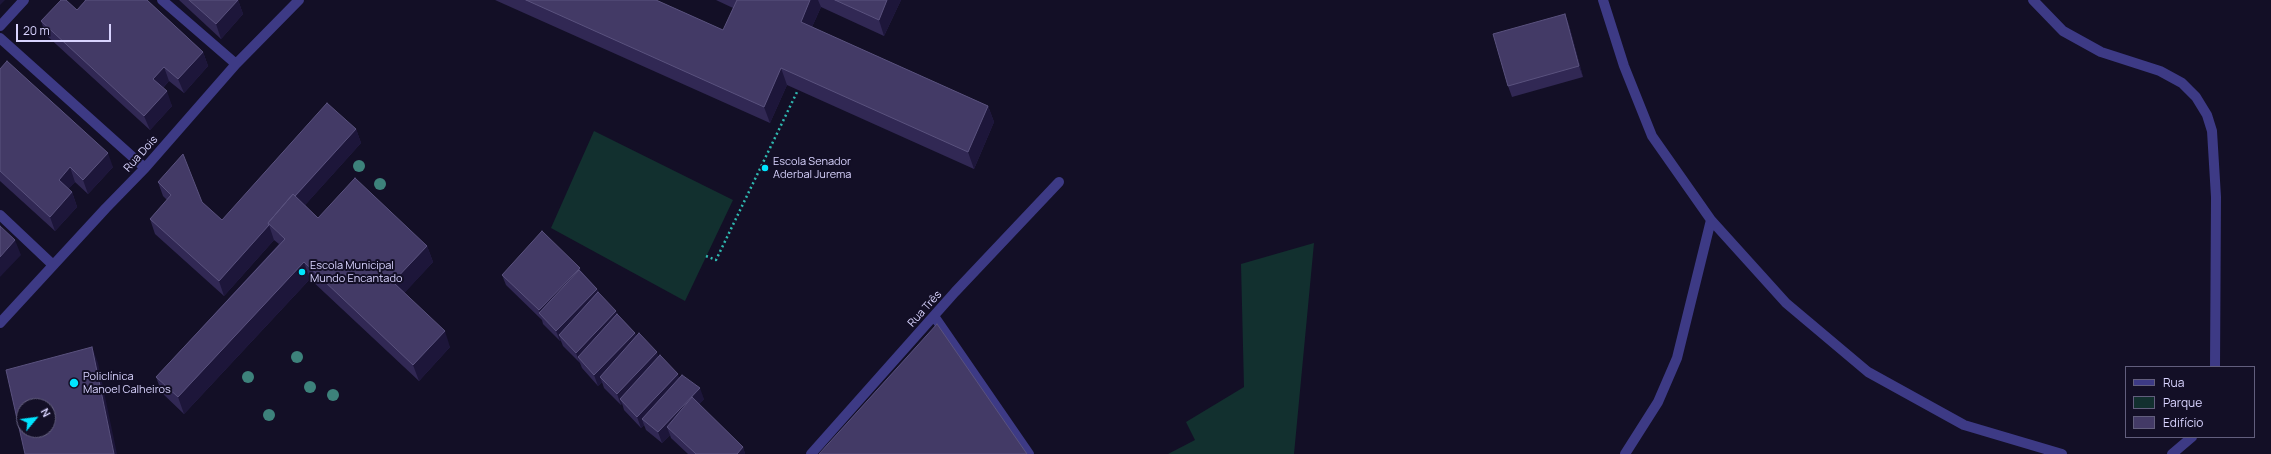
<!DOCTYPE html>
<html>
<head>
<meta charset="utf-8">
<style>
	body { margin:0 }
	#map { position:relative; width:2271px; height:454px; overflow:hidden; background:#130f26; font-family:Manrope,sans-serif }
	canvas { display:block }
	.legend { position:absolute; left:2125px; top:366px; width:130px; height:72px; box-sizing:border-box; background:#130f26; border:1px solid #625e7d; margin:0; padding:5px 7px; list-style:none; font-size:12px; color:#d9d4ff }
	.legend li { display:flex; align-items:center; gap:8px; height:20px }
	.legend b { width:20px; border:1px solid #625e7d }
	.north { position:absolute; left:16px; top:398px; width:40px; height:40px; box-sizing:border-box; background:#130f26; border:1px solid #625e7d; border-radius:50%; rotate:61deg; font-size:11px; font-weight:700; line-height:16px; text-align:center; color:#d9d4ff }
	.north::after { content:''; display:block; margin:auto; width:14px; height:18px; background:#00e5ff; clip-path:polygon(50% 0,100% 100%,50% 72%,0 100%) }
	.scale { position:absolute; left:16px; top:24px; width:95px; height:18px; box-sizing:border-box; border:2px solid #d9d4ff; border-top:0; padding-left:5px; font-size:12px; line-height:14px; white-space:nowrap; color:#d9d4ff; -webkit-text-stroke:3px #130f26; paint-order:stroke }
</style>
</head>
<body>
<div id="map">
<canvas width="2271" height="454"></canvas>
<ul class="legend">
<li><b style="height:5px;background:#3d3a85"></b>Rua</li>
<li><b style="height:11px;background:#12302f"></b>Parque</li>
<li><b style="height:11px;background:#433a66"></b>Edifício</li>
</ul>
<div class="north">N</div>
<div class="scale">20 m</div>
</div>
<script>
const g = document.querySelector('canvas').getContext('2d');
g.lineJoin = 'round';
function fillPath(path, color) {
  g.fillStyle = color;
  g.fill(path, 'evenodd');
}
function toPath(rows) {
  const path = new Path2D();
  for (const r of rows) {
    path.moveTo(r[0], r[1]);
    for (let i = 2; i < r.length; i += 2) path.lineTo(r[i], r[i + 1]);
  }
  return path;
}
function trace(path, color, width, dash) {
  g.strokeStyle = color;
  g.lineWidth = width;
  g.lineCap = dash ? 'butt' : 'round';
  g.setLineDash(dash || []);
  g.stroke(path);
}
function drawText(font, color, halo, rows, align = 'center') {
  g.font = font + ' Manrope,sans-serif';
  g.lineWidth = 4;
  g.setLineDash([]);
  g.textBaseline = 'middle';
  g.strokeStyle = halo;
  g.fillStyle = color;
  for (const [text, x, y, turn = 0] of rows) {
    g.save();
    g.translate(x, y);
    g.rotate((+turn || 0) * Math.PI / 180);
    g.textAlign = isNaN(turn) ? turn : align;
    if (halo) g.strokeText(text, 0, 0);
    g.fillText(text, 0, 0);
    g.restore();
  }
}
const green = toPath([
	[594,131,733,200,685,301,551,228],
	[1314,243,1294,454,1168,454,1195,440,1186,422,1244,387,1241,264]
]);
const path = toPath([
	[706,256,716,260,798,90]
]);
const minor = toPath([
	[162,0,236,64],
	[1603,0,1624,66,1652,136,1711,220,1786,303,1868,372,1964,425,2062,454],
	[2033,0,2063,31,2101,52,2160,71,2182,83,2196,97,2207,115,2212,131,2216,197,2215,367],
	[0,26,24,0],
	[0,38,145,168],
	[0,215,53,265],
	[934,316,1029,454],
	[0,323,106,208,145,168,236,64,299,0],
	[811,454,955,292,1059,182],
	[1625,454,1658,402,1677,358,1711,220],
	[2172,454,2192,437]
]);
const trees = [
	[359,166],
	[380,184],
	[297,357],
	[248,377],
	[310,387],
	[333,395],
	[269,415]
];
const wall = toPath([
	[84,0,147,0,203,52,208,66,184,93,169,81,163,88,172,106,150,130,46,35,41,21,77,10,85,1],
	[179,0,238,0,243,14,221,39],
	[495,0,656,0,723,30,733,8,716,0,901,0,884,36,821,7,812,27,988,106,994,122,974,169,787,85,770,123],
	[1565,14,1569,25,1583,77,1512,97,1508,86],
	[0,69,113,167,88,194,75,182,68,189,72,192,77,207,55,231,0,181],
	[356,129,361,143,305,205,318,218,427,246,433,262,404,293,450,347,419,381,310,279,184,414,162,393,156,377,279,244,274,240,224,296,155,234,150,219,167,200,163,196,158,182,222,220],
	[581,271,597,289,598,292,617,314,635,333,636,336,659,357,679,378,704,399,699,404,743,447,745,454,688,454,671,438,670,435,662,443,646,430,644,425,641,428,624,410,622,403,621,405,604,388,602,382,598,386,582,368,580,363,563,346,561,341,560,341,543,324,542,320,506,285,502,275]
]);
const shadedWall = toPath([
	[0,0,5,0,0,5],
	[238,0,243,14,221,39,216,24],
	[810,0,818,0,821,7,807,38,801,22],
	[887,0,901,0,884,36,879,20],
	[1565,14,1569,25,1583,77,1579,66],
	[203,52,208,66,184,93,178,79],
	[164,67,169,81,158,93,153,79],
	[781,68,787,85,770,123,764,107],
	[167,91,172,106,150,130,144,116],
	[988,106,994,122,974,169,968,152],
	[356,129,361,143,279,234,270,225],
	[108,153,113,167,88,194,83,180],
	[70,167,75,182,64,194,59,180],
	[72,192,77,207,55,231,50,217],
	[269,225,274,240,224,296,219,281],
	[15,240,21,255,0,277,0,257],
	[427,246,433,262,399,299,393,282],
	[304,262,310,279,184,414,178,397],
	[580,268,584,279,540,314,539,310],
	[597,289,601,300,559,335,561,341,560,341,556,331],
	[616,311,620,322,578,357,580,364,576,353],
	[445,331,450,347,419,381,413,365],
	[635,333,639,344,600,377,602,382,598,386,594,375],
	[92,347,98,363,117,454,114,454],
	[657,352,661,363,620,399,622,403,621,405,617,394],
	[678,374,682,385,642,419,644,425,641,428,637,417],
	[700,388,704,399,672,432,667,427,670,435,662,443,658,432],
	[743,447,745,454,737,454]
]);
const building = toPath([
	[61,0,66,0,77,10,86,0,147,0,203,52,178,79,164,67,153,79,167,91,144,116,41,21,61,0],
	[189,0,238,0,216,24,189,0],
	[526,0,656,0,723,30,737,0,810,0,801,22,988,106,968,152,781,68,764,107,526,0],
	[835,0,887,0,879,20,835,0],
	[1565,14,1579,66,1508,86,1493,34,1565,14],
	[7,61,108,153,83,180,70,167,59,180,72,192,50,217,0,171,0,69,7,61],
	[327,103,356,129,295,196,293,194,268,223,269,225,219,281,150,219,171,195,158,182,183,154,202,202,222,220,327,103],
	[355,178,427,246,393,282,445,331,413,365,304,262,178,397,156,377,285,239,268,223,293,194,318,218,355,178],
	[0,226,15,240,0,257,0,226],
	[542,231,580,268,539,310,502,275,542,231],
	[579,270,597,289,556,331,539,313,579,270],
	[598,292,616,311,576,353,559,335,598,292],
	[617,314,635,333,594,375,578,357,617,314],
	[937,324,1027,454,819,454,937,324],
	[639,333,657,352,617,394,600,377,639,333],
	[92,347,114,454,25,454,6,370,92,347],
	[24,406,48,406,48,430,24,430,24,406],
	[660,355,678,374,637,417,620,399,660,355],
	[682,375,700,388,658,432,642,419,682,375],
	[692,397,743,447,737,454,696,454,667,427,692,397]
]);
const markers = [
	[765,168,4,"#00e5ff"],
	[302,272,4,"#00e5ff"],
	[74,383,5,"#00e5ff"]
];
const streetNames = [
	["Rua Dois",141,154,-48],
	["Rua Três",925,309,-48]
];
const poiNames = [
	["Escola Senador",773,162],
	["Aderbal Jurema",773,175],
	["Escola Municipal",310,266],
	["Mundo Encantado",310,279],
	["Policlínica",83,377],
	["Manoel Calheiros",83,390]
];
fillPath(green, '#12302f');
trace(path, '#2fb8b0', 2.5, [2, 3]);
trace(minor, '#3d3a85', 10);
g.fillStyle = '#3d827b';
for (const [x, y] of trees) {
  g.beginPath();
  g.arc(x, y, 6, 0, 2 * Math.PI);
  g.fill();
}
fillPath(wall, '#312854');
fillPath(shadedWall, '#1d163a');
fillPath(building, '#433a66');
trace(building, '#5a527e', 1);
for (const [x, y, r, color] of markers) {
  const dot = new Path2D();
  dot.arc(x, y, r, 0, 2 * Math.PI);
  g.fillStyle = color;
  g.fill(dot);
  trace(dot, '#130f26', 1.5);
}
drawText('11px', '#d9d4ff', '#130f26', streetNames);
drawText('11px', '#d9d4ff', '#130f26', poiNames, 'left');
</script>
</body>
</html>
